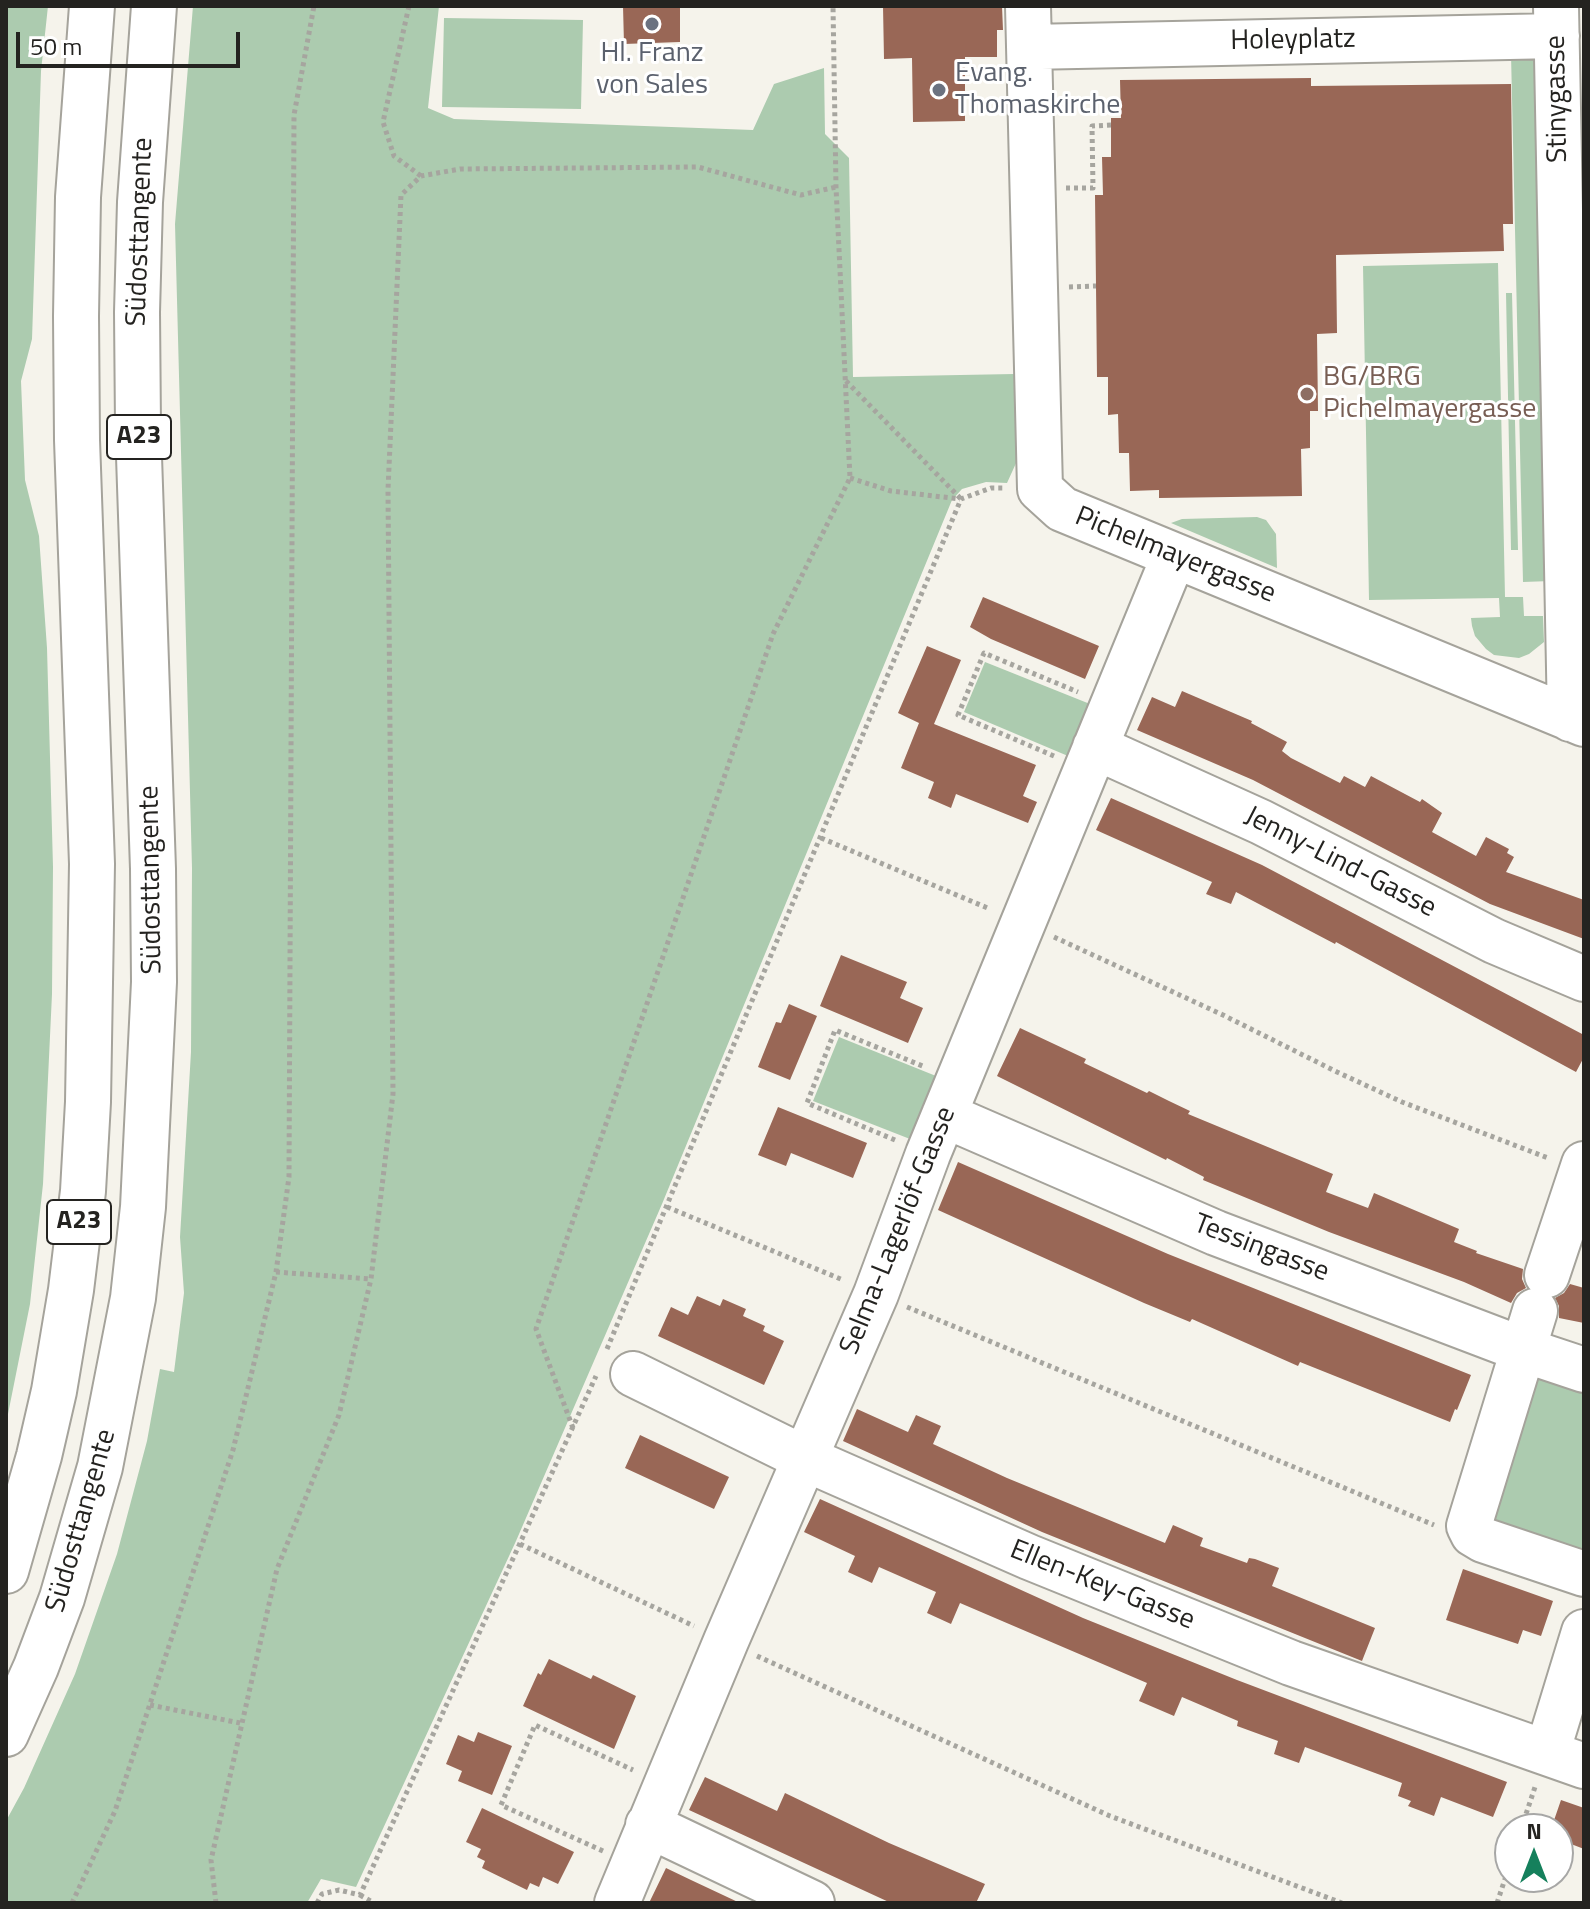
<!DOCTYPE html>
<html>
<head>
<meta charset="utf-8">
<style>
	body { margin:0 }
	#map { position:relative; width:1590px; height:1909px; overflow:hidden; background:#f5f3eb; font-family:"Titillium Web",sans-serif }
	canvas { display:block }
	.frame { position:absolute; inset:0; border:8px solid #242320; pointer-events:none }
	.north { position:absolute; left:1494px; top:1813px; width:80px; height:80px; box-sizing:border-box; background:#fff; border:2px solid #a7a7a6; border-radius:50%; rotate:0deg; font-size:22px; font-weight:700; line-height:32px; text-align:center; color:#242320 }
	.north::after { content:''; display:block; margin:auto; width:28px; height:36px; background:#15805c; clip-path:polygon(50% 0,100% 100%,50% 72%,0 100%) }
	.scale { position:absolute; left:16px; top:32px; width:224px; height:36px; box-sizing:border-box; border:4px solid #242320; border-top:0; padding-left:10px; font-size:24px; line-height:28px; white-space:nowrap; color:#242320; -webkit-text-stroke:6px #fff; paint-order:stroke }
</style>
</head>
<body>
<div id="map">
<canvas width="1590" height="1909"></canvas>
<div class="frame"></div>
<div class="north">N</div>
<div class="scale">50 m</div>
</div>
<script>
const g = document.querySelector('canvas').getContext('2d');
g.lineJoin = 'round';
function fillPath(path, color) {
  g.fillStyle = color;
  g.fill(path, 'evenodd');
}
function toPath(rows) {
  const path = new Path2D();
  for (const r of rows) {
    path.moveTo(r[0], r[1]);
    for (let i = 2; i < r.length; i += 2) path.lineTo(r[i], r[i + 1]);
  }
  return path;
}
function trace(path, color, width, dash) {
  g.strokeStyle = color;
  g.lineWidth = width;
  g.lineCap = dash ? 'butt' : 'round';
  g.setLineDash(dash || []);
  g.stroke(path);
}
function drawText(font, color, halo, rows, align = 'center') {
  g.font = font + ' "Titillium Web",sans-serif';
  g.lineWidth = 6;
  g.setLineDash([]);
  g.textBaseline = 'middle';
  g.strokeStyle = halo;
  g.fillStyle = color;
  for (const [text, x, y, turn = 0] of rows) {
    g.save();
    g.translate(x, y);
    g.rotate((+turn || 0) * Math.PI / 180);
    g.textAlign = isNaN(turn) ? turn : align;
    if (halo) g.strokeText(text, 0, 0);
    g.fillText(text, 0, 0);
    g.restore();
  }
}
const green = toPath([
	[6,6,48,6,41,71,32,339,21,381,25,480,39,536,47,648,53,867,52,994,43,1184,30,1304,6,1424],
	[193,6,439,6,428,108,454,119,753,130,774,84,824,68,825,134,849,158,853,377,1014,374,1017,461,1007,483,986,482,962,489,952,500,662,1204,516,1541,356,1887,321,1879,307,1903,6,1903,6,1821,24,1788,75,1674,117,1554,147,1441,160,1369,174,1372,184,1293,180,1237,191,1052,192,868,175,224],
	[444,18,583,20,581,109,442,107],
	[1539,53,1551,581,1523,582,1511,54],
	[1498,263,1505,597,1523,597,1524,616,1543,616,1544,642,1529,654,1519,658,1494,655,1486,649,1475,636,1472,626,1471,618,1500,617,1499,598,1369,600,1363,266],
	[1506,293,1512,293,1518,550,1511,550],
	[1257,517,1266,520,1276,534,1277,568,1171,523,1182,519],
	[985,662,1090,704,1068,756,964,712],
	[839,1037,936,1076,910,1139,813,1101],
	[1535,1374,1584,1386,1584,1558,1491,1532,1482,1511]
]);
const building = toPath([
	[623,6,680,6,680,42,624,44],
	[883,6,1002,6,1003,30,997,30,997,57,965,57,965,121,913,122,912,58,884,59],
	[1311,78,1311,86,1511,84,1513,224,1503,224,1504,251,1336,255,1337,333,1317,334,1318,411,1310,411,1310,448,1301,449,1302,496,1159,498,1159,490,1130,491,1129,453,1119,453,1118,414,1108,415,1108,377,1097,377,1095,195,1103,195,1102,157,1111,157,1111,118,1121,118,1120,80],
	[983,597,1099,646,1085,679,991,639,970,627],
	[927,646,961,660,934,724,1036,765,1023,796,1037,802,1028,823,956,794,951,808,928,798,934,782,901,768,919,723,898,713],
	[1182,691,1252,721,1251,723,1287,742,1282,751,1291,758,1340,783,1344,776,1365,787,1371,776,1420,802,1422,799,1442,813,1432,832,1476,856,1486,837,1509,849,1507,853,1514,857,1506,872,1584,900,1584,939,1490,904,1253,780,1137,730,1152,697,1175,707],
	[1111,798,1262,865,1584,1035,1584,1057,1576,1072,1336,942,1335,944,1236,892,1231,904,1206,894,1212,882,1096,830],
	[841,955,907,982,900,998,923,1008,908,1043,820,1006],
	[789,1004,817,1016,790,1080,758,1067,776,1022,781,1023],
	[1020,1028,1086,1059,1084,1063,1147,1093,1149,1091,1169,1101,1190,1111,1188,1114,1333,1174,1326,1192,1368,1208,1374,1193,1459,1229,1454,1242,1477,1251,1476,1253,1523,1269,1522,1279,1526,1288,1517,1293,1511,1303,1464,1282,1329,1232,1203,1180,1204,1177,1167,1158,1166,1160,997,1076],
	[778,1107,867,1143,853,1178,791,1153,786,1166,758,1155],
	[958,1162,1168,1254,1471,1375,1457,1410,1455,1409,1450,1422,1300,1362,1298,1366,1192,1319,1190,1322,1144,1303,938,1210],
	[1570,1284,1584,1288,1584,1323,1559,1318,1559,1306,1555,1298,1564,1293],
	[697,1296,720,1306,723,1299,746,1309,743,1316,765,1326,763,1331,784,1341,764,1385,658,1336,671,1307,688,1315],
	[857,1409,908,1432,916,1415,941,1426,933,1444,1007,1478,1165,1543,1173,1525,1203,1538,1200,1546,1247,1563,1249,1558,1255,1559,1279,1568,1272,1586,1375,1628,1362,1661,1042,1532,843,1441],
	[640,1435,729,1477,714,1509,625,1468],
	[820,1499,1083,1618,1237,1680,1507,1782,1493,1817,1441,1797,1434,1816,1408,1806,1411,1801,1398,1796,1402,1783,1305,1747,1299,1763,1274,1754,1278,1741,1237,1726,1238,1721,1182,1697,1174,1716,1139,1701,1147,1683,960,1603,951,1624,927,1613,936,1592,879,1567,872,1583,848,1572,855,1556,804,1532],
	[1463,1569,1553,1601,1541,1636,1523,1630,1518,1644,1446,1620],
	[549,1659,591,1679,593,1675,636,1696,614,1749,523,1706,538,1673,541,1675],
	[478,1732,512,1746,492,1795,458,1781,462,1771,446,1764,458,1735,474,1742],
	[705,1777,777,1811,785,1793,889,1843,985,1884,976,1903,891,1903,689,1810],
	[1561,1800,1584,1808,1584,1849,1558,1839,1558,1829,1551,1829],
	[482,1808,574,1852,558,1884,543,1877,539,1887,530,1883,527,1890,482,1868,485,1861,477,1857,481,1849,466,1842],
	[666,1868,691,1880,740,1903,649,1903]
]);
const path = toPath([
	[409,6,383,122,394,156,421,176],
	[1066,188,1093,188,1092,126,1111,125],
	[1069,287,1096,286],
	[846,381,961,499],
	[850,478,891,491,960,499],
	[1054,756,958,715,984,653,1078,692],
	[821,838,990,909],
	[1054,937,1223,1015,1337,1072,1402,1102,1548,1158],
	[895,1140,807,1103,835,1030,925,1067],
	[667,1207,843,1280],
	[276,1272,371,1279],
	[907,1307,1434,1525],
	[607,1349,961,499,991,488,1004,488],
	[573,1428,536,1329,773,634,850,478,836,187,833,6],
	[520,1544,694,1626],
	[757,1656,1110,1816,1342,1903],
	[150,1705,240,1723],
	[1521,1829,1536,1784],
	[603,1851,501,1805,535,1725,633,1770],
	[360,1895,374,1903],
	[72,1903,115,1811,233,1450,276,1272,289,1177,294,115,314,6],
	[216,1903,211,1860,277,1569,339,1415,371,1279,393,1094,388,490,401,195,421,176,460,169,698,167,801,195,836,187],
	[317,1903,322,1894,339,1890,360,1895,596,1376],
	[1497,1903,1510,1864]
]);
const minor = toPath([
	[1028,6,1040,489,1062,509,1584,724],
	[1556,6,1570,719],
	[1029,47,1557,36],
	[1095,747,1261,822,1494,941,1584,979],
	[944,1115,1216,1233,1524,1350,1584,1370],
	[1547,1275,1584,1164],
	[1535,1311,1469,1526,1473,1534,1483,1540,1584,1574],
	[633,1374,806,1459,1029,1557,1291,1663,1584,1766],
	[1547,1753,1584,1632],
	[648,1825,812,1903],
	[617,1903,726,1641,876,1294,928,1154,1174,556]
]);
const highway = toPath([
	[6,1571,39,1456,54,1391,71,1290,83,1191,88,1102,92,864,77,440,76,316,78,197,92,6],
	[6,1734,36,1667,62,1598,100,1467,133,1298,143,1207,154,982,153,869,138,427,137,312,140,202,154,6]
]);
const markers = [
	[652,24,8,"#6b7280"],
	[939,90,8,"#6b7280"],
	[1307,394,8,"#8d6e63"]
];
const shields = [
	[139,437,64],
	[79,1222,64]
];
const shieldNames = [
	["A23",139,437],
	["A23",79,1222]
];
const streetNames = [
	["Holeyplatz",1293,41,-1],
	["Stinygasse",1558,99,-91],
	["Südosttangente",141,232,-88],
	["Pichelmayergasse",1175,556,22],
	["Jenny-Lind-Gasse",1340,863,27],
	["Südosttangente",152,880,-91],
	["Selma-Lagerlöf-Gasse",899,1231,-68],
	["Tessingasse",1261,1249,21],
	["Südosttangente",82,1521,-74],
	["Ellen-Key-Gasse",1102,1586,22]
];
const worshipNames = [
	["Hl. Franz",652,54],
	["von Sales",652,86],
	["Evang.",955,74,"left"],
	["Thomaskirche",955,106,"left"]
];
const educationNames = [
	["BG/BRG",1323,378],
	["Pichelmayergasse",1323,410]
];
fillPath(green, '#accbaf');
fillPath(building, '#996756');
trace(minor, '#a5a39b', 48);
trace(highway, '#a5a39b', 48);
trace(path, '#a6a59f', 5, [4, 4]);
trace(minor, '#fff', 44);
trace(highway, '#fff', 44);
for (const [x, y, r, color] of markers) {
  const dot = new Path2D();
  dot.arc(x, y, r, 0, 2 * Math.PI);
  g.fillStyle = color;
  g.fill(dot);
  trace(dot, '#fff', 3);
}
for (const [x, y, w] of shields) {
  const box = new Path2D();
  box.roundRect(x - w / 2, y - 22, w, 44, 6);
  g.fillStyle = '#fff';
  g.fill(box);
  trace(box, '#242320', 2);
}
drawText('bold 26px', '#242320', null, shieldNames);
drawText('28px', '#242320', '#fff', streetNames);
drawText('28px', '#5b616d', '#fff', worshipNames);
drawText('28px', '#785e54', '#fff', educationNames, 'left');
</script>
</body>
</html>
